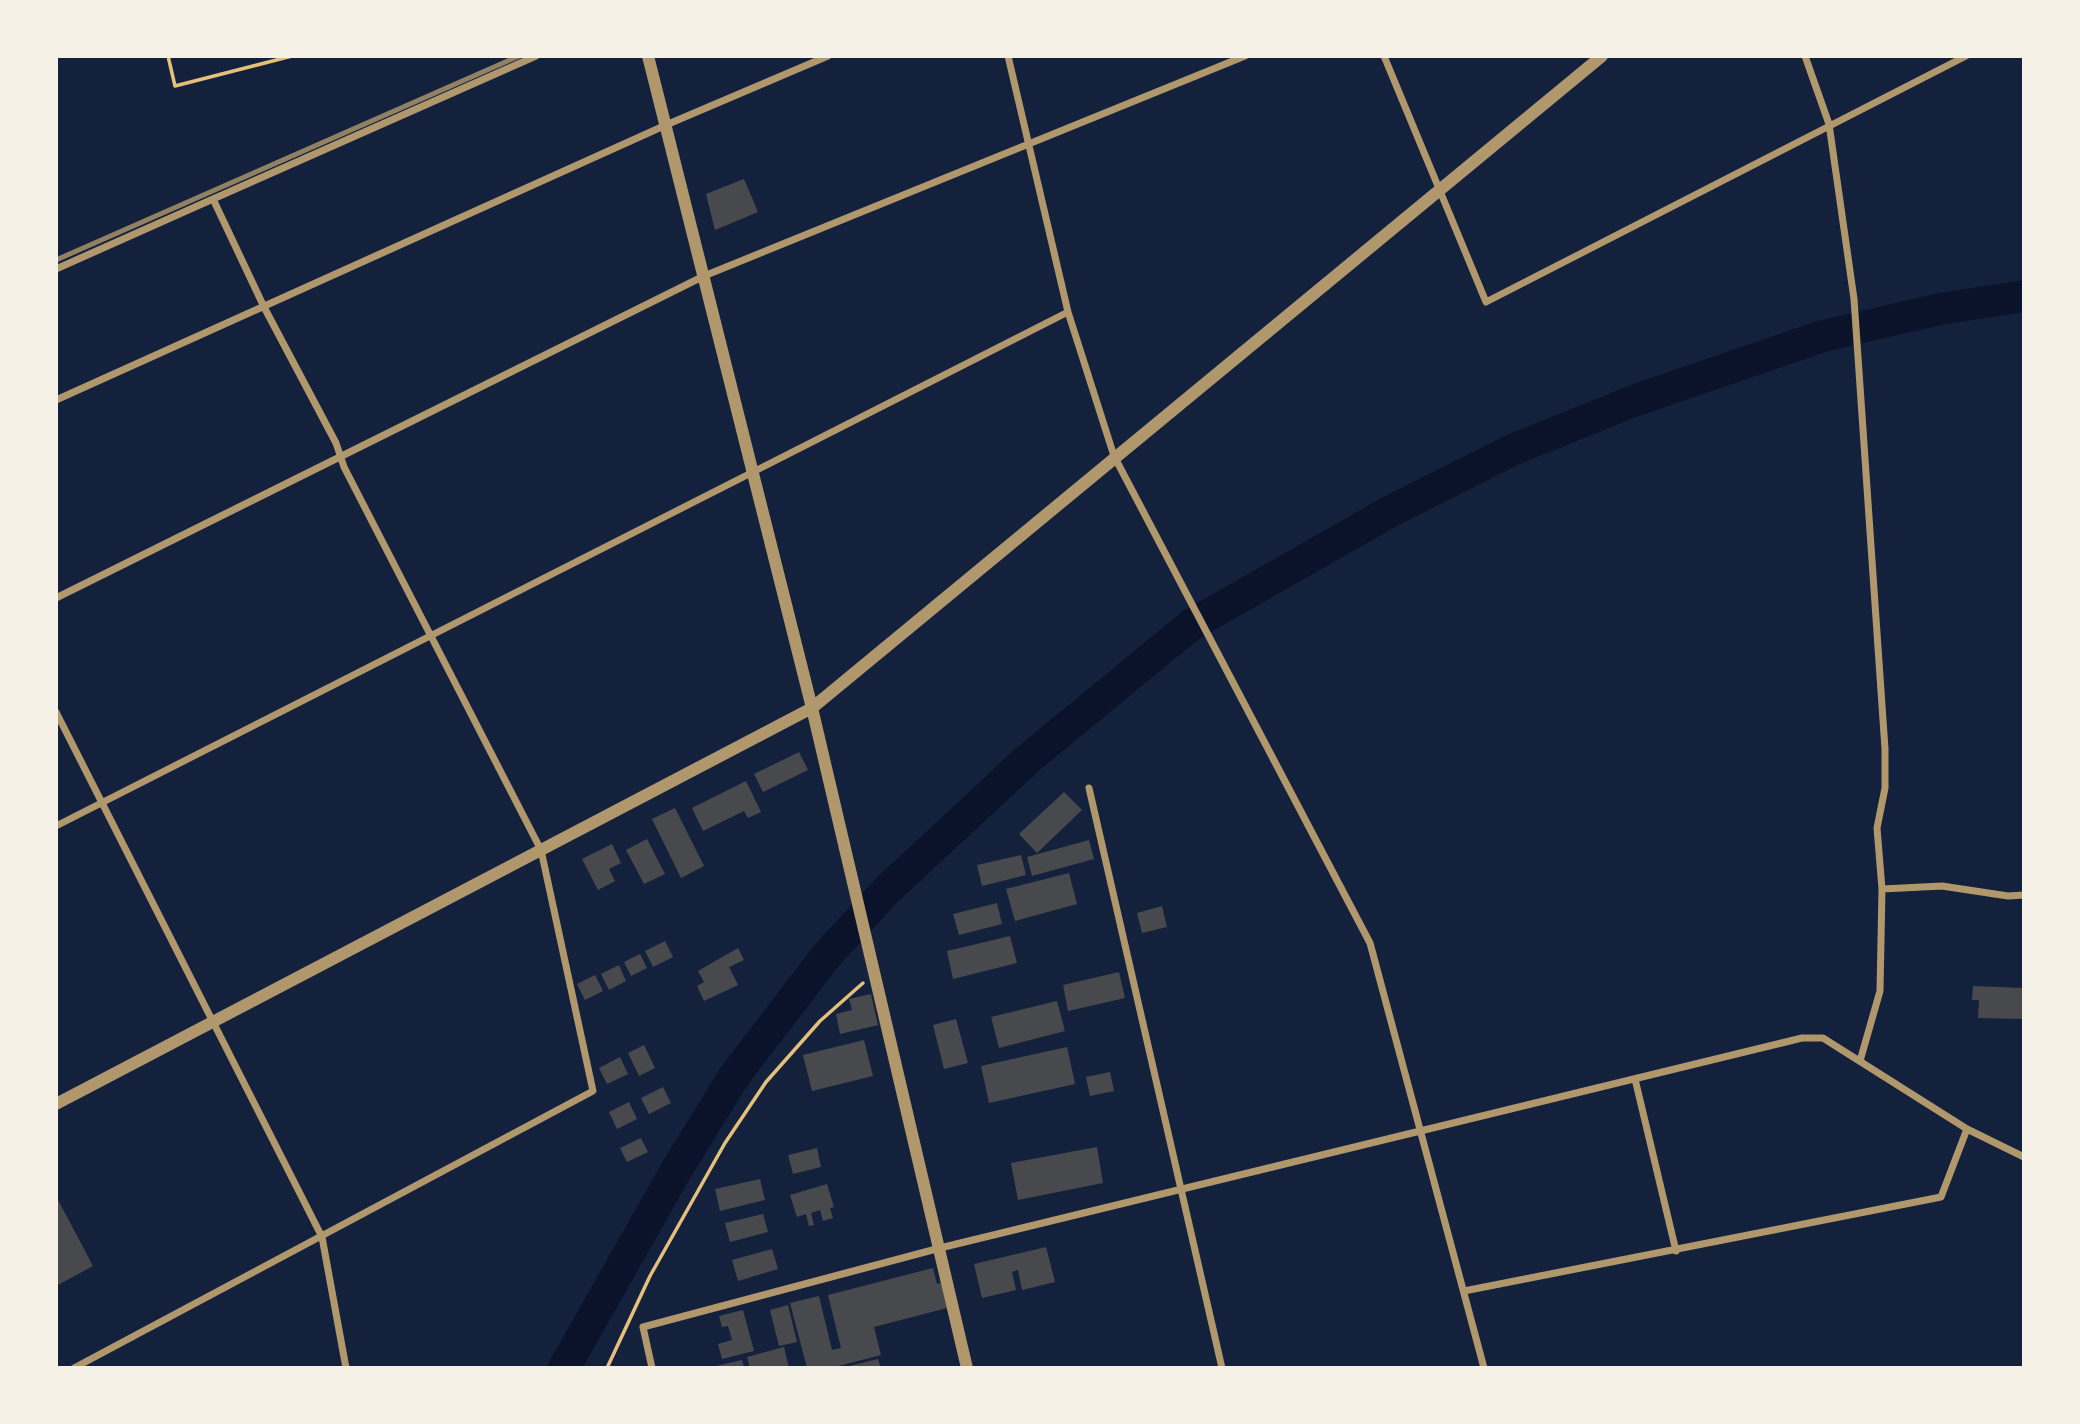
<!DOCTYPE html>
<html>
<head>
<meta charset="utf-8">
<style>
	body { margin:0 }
	#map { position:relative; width:2080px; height:1424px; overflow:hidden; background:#14213d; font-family:"Fira Sans Condensed",sans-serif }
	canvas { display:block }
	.frame { position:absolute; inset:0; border:58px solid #f6f1e7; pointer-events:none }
</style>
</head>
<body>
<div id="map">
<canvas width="2080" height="1424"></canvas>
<div class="frame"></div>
</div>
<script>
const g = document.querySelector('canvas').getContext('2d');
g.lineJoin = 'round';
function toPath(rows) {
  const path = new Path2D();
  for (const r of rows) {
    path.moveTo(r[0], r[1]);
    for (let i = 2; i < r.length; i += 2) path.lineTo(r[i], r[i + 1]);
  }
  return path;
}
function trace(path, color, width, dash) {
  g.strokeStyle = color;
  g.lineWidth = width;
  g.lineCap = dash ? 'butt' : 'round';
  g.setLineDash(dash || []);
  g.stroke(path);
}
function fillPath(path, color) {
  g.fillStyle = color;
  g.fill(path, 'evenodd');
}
const river = toPath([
	[564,1368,678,1167,735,1075,827,955,887,890,1028,759,1191,625,1391,511,1512,450,1636,400,1823,336,1940,309,2024,296]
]);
const building = toPath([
	[744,179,758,212,715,230,706,194],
	[799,752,808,770,763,792,754,774],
	[746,781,761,812,748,818,744,811,703,831,692,808],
	[1064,792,1082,810,1037,853,1019,834],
	[675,808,704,866,681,878,652,819],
	[647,839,665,874,644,884,626,850],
	[1089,840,1094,859,1032,876,1027,857],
	[612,844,621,863,609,869,615,881,598,890,582,859],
	[1021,855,1026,875,982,886,977,865],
	[1069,873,1077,904,1015,921,1006,889],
	[997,903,1002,924,959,935,953,914],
	[1162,906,1167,927,1142,933,1137,913],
	[1010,936,1017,963,953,979,947,951],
	[665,941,673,957,653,967,645,951],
	[738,948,744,960,729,967,738,985,704,1001,697,986,704,982,698,971],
	[640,954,647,968,631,976,624,962],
	[619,965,626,981,609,990,601,974],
	[1119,972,1125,998,1068,1011,1063,985],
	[595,975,603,991,585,1000,577,984],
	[1973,986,2024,988,2024,1019,1978,1018,1979,1000,1972,1000],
	[871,994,878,1025,840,1034,836,1014,852,1010,849,999],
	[1057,1001,1065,1031,999,1048,991,1017],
	[956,1019,968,1063,944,1069,933,1025],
	[864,1040,873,1076,812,1091,803,1055],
	[644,1045,655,1068,639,1076,628,1053],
	[1067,1047,1075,1084,989,1103,981,1066],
	[620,1057,628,1074,607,1084,599,1068],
	[1110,1072,1114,1091,1090,1096,1086,1077],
	[663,1087,671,1103,649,1114,641,1098],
	[629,1102,637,1119,617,1129,609,1112],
	[641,1138,648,1152,627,1162,620,1148],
	[1097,1147,1103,1183,1018,1200,1011,1163],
	[817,1148,821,1167,793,1174,788,1155],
	[760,1179,765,1200,720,1211,715,1189],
	[827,1184,834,1207,830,1208,833,1218,823,1221,820,1210,811,1213,814,1225,809,1226,806,1214,797,1217,790,1195],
	[56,1196,93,1266,56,1286],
	[763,1214,768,1232,730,1242,725,1223],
	[1046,1247,1055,1282,1022,1290,1018,1270,1012,1272,1016,1290,982,1298,974,1264],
	[772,1249,778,1269,738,1281,732,1260],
	[933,1268,937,1284,941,1283,947,1308,874,1327,881,1355,831,1368,807,1368,790,1303,819,1296,832,1350,841,1348,828,1295],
	[788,1305,797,1342,779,1346,770,1310],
	[743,1310,754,1351,722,1359,718,1344,732,1340,728,1326,722,1327,719,1316],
	[784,1347,789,1368,750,1368,747,1357],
	[878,1359,881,1368,845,1368,845,1367],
	[742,1360,744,1368,712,1368,712,1367]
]);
const path = toPath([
	[168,56,175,86,292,56],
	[607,1368,650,1276,725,1143,766,1082,820,1021,863,983]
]);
const minor = toPath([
	[1008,56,1068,312,1114,456,1370,943,1484,1368],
	[1384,56,1486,302,1966,56],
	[1805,56,1829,124,1854,299,1885,749,1885,788,1877,828,1882,889,1880,991,1860,1061],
	[56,269,213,199],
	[56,400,666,125,828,56],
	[56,598,704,276,1245,56],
	[56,712,322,1237,346,1368],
	[1089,788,1222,1368],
	[56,826,1068,312],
	[1882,889,1942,886,2008,896,2024,895],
	[1635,1079,1676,1251],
	[1464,1291,1941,1197,1967,1129],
	[74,1368,593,1091,541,850,344,467,336,443,264,307,213,199,536,56],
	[652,1368,643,1327,940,1248,1802,1038,1823,1038,1967,1129,2024,1157]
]);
const tertiary = toPath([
	[648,56,812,708,967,1368],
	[56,1104,812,708,1602,56]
]);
const rail = toPath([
	[56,260,519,56]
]);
trace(river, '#0b132b', 32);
fillPath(building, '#48494c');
trace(path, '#e5c07b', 3.5);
trace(minor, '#b1986c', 7);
trace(tertiary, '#b1986c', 12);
trace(rail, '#918062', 5);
</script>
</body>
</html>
